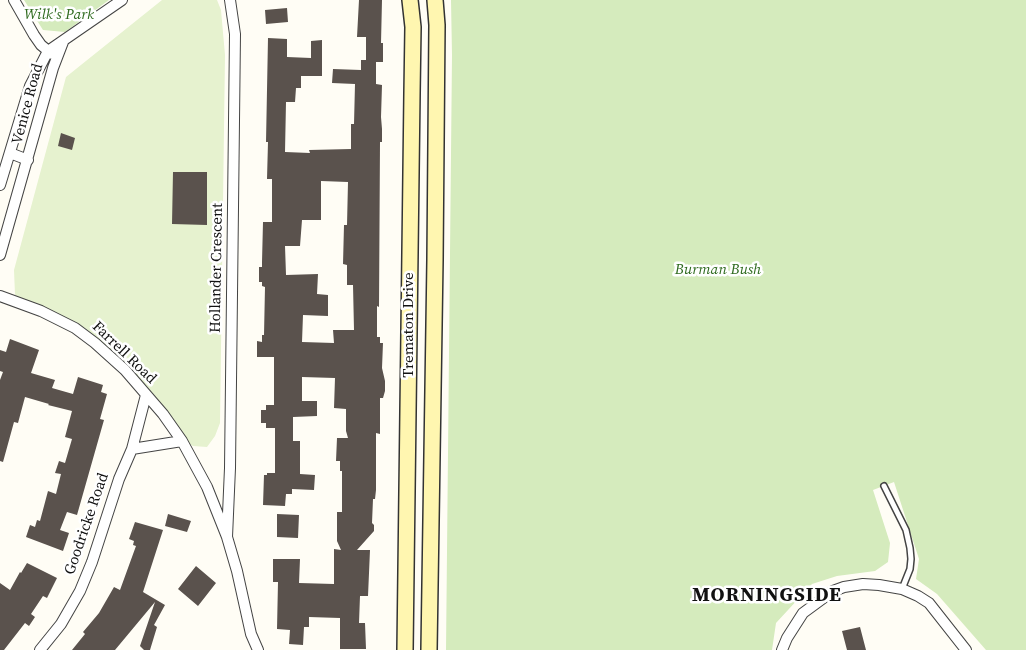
<!DOCTYPE html>
<html>
<head>
<meta charset="utf-8">
<style>
	body { margin:0 }
	canvas { display:block; background:#fffdf5 }
</style>
</head>
<body>
<canvas width="1026" height="650"></canvas>
<script>
const g = document.querySelector('canvas').getContext('2d');
g.lineJoin = 'round';
function fillPath(path, color) {
  g.fillStyle = color;
  g.fill(path, 'evenodd');
}
function toPath(rows) {
  const path = new Path2D();
  for (const r of rows) {
    path.moveTo(r[0], r[1]);
    for (let i = 2; i < r.length; i += 2) path.lineTo(r[i], r[i + 1]);
  }
  return path;
}
function trace(path, color, width, dash) {
  g.strokeStyle = color;
  g.lineWidth = width;
  g.lineCap = dash ? 'butt' : 'round';
  g.setLineDash(dash || []);
  g.stroke(path);
}
function drawText(font, color, halo, rows, align = 'center') {
  g.font = font + ' "Source Serif 4",serif';
  g.lineWidth = 5;
  g.setLineDash([]);
  g.textBaseline = 'middle';
  g.strokeStyle = halo;
  g.fillStyle = color;
  for (const [text, x, y, turn = 0] of rows) {
    g.save();
    g.translate(x, y);
    g.rotate((+turn || 0) * Math.PI / 180);
    g.textAlign = isNaN(turn) ? turn : align;
    if (halo) g.strokeText(text, 0, 0);
    g.fillText(text, 0, 0);
    g.restore();
  }
}
const green = toPath([
	[24,0,109,0,65,32,43,30],
	[451,0,1026,0,1026,650,986,650,937,594,916,579,919,559,894,482,873,490,890,543,888,562,875,571,837,576,812,584,776,623,772,650,446,650,452,55]
]);
const pitch = toPath([
	[162,0,217,0,221,10,225,55,220,423,215,436,207,447,193,446,176,436,93,342,15,295,14,270,66,77]
]);
const building = toPath([
	[359,0,382,0,381,43,383,43,383,62,376,62,376,84,382,85,381,117,382,129,382,142,380,142,379,307,377,306,377,337,380,337,380,343,383,343,382,368,385,381,385,391,383,398,380,398,380,434,376,433,376,490,375,499,373,499,372,523,374,525,374,531,357,550,370,550,368,596,360,596,359,623,365,623,366,649,340,649,340,618,309,617,309,627,304,627,303,645,289,644,290,630,277,629,278,582,273,582,273,559,300,559,299,583,334,584,334,549,341,550,337,541,337,512,342,512,342,471,340,471,340,461,336,461,337,438,348,438,346,431,346,409,334,408,335,378,302,377,302,401,317,401,317,416,293,417,293,441,300,441,300,474,315,475,314,490,292,489,292,494,286,494,285,506,263,505,264,475,267,475,267,473,275,473,275,428,266,428,266,423,261,423,261,410,266,410,266,405,274,405,274,357,257,357,257,341,262,342,262,335,264,335,265,287,262,286,262,282,259,282,259,267,262,267,262,262,263,222,272,222,272,179,267,179,268,142,266,142,268,38,287,39,287,57,311,58,311,41,322,40,322,76,301,76,301,88,296,88,295,102,286,102,285,152,310,153,309,150,351,149,351,124,354,124,355,84,332,83,333,69,361,70,361,60,366,60,366,37,357,37],
	[321,181,348,182,347,225,344,225,343,264,347,265,347,285,353,285,354,330,333,330,334,343,302,342,303,315,328,316,328,295,317,294,318,274,286,275,285,246,300,246,302,220,321,220],
	[287,8,288,22,266,24,265,10],
	[61,133,75,138,72,150,58,146],
	[173,172,207,172,207,225,172,224],
	[10,339,39,350,31,373,55,380,52,388,73,394,78,377,103,385,101,392,107,394,100,419,104,420,102,427,77,515,67,512,60,530,69,533,63,551,26,537,30,525,35,527,37,520,40,521,48,491,56,494,61,474,55,473,59,461,65,463,72,439,65,437,72,411,48,405,49,404,25,397,18,423,14,422,3,462,0,461,0,380,3,372,0,371,0,350,6,352],
	[168,514,191,521,187,532,165,526],
	[277,514,299,515,298,538,277,537],
	[135,522,163,530,143,592,165,605,154,625,157,627,150,650,144,650,140,646,155,602,115,650,72,650,85,634,83,632,99,613,114,587,120,590,136,546,133,545,134,541,129,539],
	[27,563,57,578,47,598,43,596,31,614,35,617,29,626,25,623,4,650,0,650,0,583,10,590,20,572,21,573],
	[196,566,216,583,198,606,178,589],
	[860,627,866,650,847,650,842,631]
]);
const lane = toPath([
	[884,486,906,530,910,548,911,559,910,569,902,589]
]);
const street = toPath([
	[14,0,34,35,41,45,52,54],
	[10,153,28,160],
	[0,185,30,86,48,51,122,0],
	[0,255,53,68,63,42],
	[0,296,41,311,75,328,95,343,125,370,163,414,182,441,207,487,227,537,237,571,251,634,258,650],
	[132,449,146,395],
	[227,537,230,468,235,34,230,0],
	[40,650,61,624,80,591,92,562,119,479,132,449,182,441],
	[782,650,787,638,803,613,833,591,844,587,863,584,879,585,902,589,918,596,929,603,966,650]
]);
const secondary = toPath([
	[405,650,412,93,413,27,410,0],
	[429,650,435,260,437,25,435,0]
]);
const parkNames = [
	["Wilk's Park",59,15],
	["Burman Bush",718,270]
];
const streetNames = [
	["Venice Road",28,104,-75],
	["Hollander Crescent",217,268,-89],
	["Trematon Drive",409,325,-90],
	["Farrell Road",124,353,44],
	["Goodricke Road",87,524,-71]
];
const districtNames = [
	["MORNINGSIDE",767,596]
];
fillPath(green, '#d5ebbd');
fillPath(pitch, '#e6f2cf');
fillPath(building, '#5a524d');
trace(lane, '#444', 8);
trace(street, '#444', 12);
trace(secondary, '#333', 18);
trace(lane, '#fff', 5);
trace(street, '#fff', 10);
trace(secondary, '#fff6b0', 15);
drawText('italic 15px', '#2f6b1f', '#fff', parkNames);
drawText('15px', '#111', '#fff', streetNames);
g.letterSpacing = '1px';
drawText('bold 20px', '#111', '#fff', districtNames);
g.letterSpacing = '0px';
</script>
</body>
</html>
